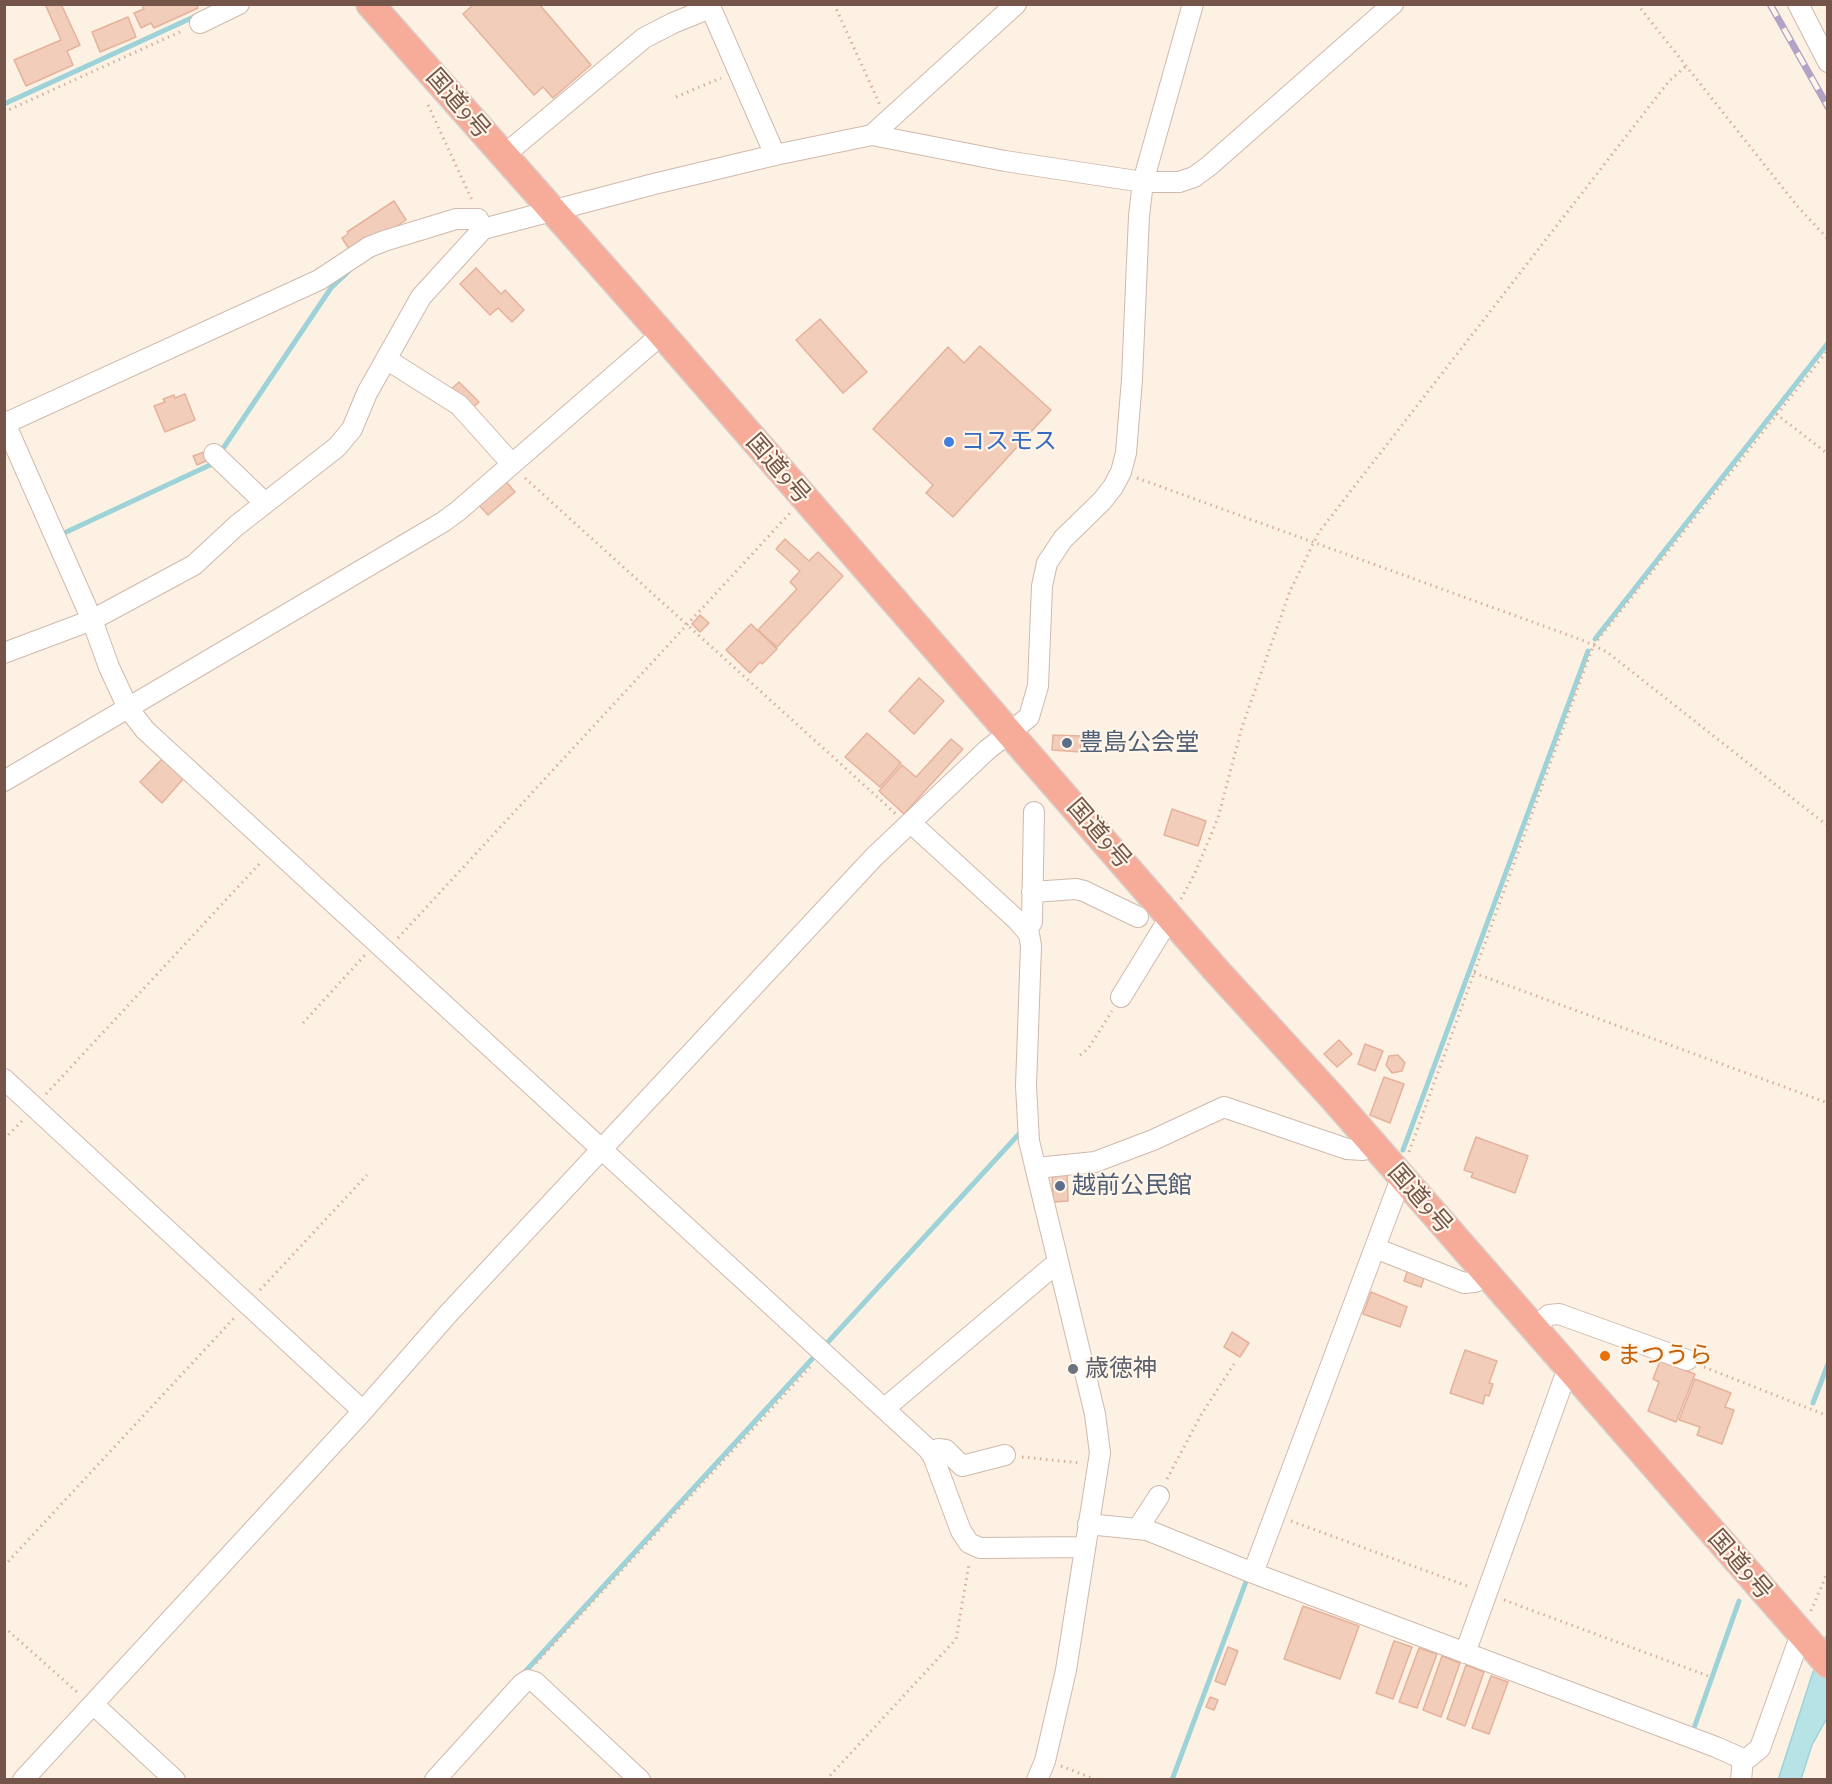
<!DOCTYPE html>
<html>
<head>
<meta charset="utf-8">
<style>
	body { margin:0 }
	#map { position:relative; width:1832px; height:1784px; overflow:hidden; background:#fcf1e3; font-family:"Alegreya Sans",sans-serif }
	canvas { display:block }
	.frame { position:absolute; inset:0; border:6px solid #755549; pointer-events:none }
</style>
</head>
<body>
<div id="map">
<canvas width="1832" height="1784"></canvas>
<div class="frame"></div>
</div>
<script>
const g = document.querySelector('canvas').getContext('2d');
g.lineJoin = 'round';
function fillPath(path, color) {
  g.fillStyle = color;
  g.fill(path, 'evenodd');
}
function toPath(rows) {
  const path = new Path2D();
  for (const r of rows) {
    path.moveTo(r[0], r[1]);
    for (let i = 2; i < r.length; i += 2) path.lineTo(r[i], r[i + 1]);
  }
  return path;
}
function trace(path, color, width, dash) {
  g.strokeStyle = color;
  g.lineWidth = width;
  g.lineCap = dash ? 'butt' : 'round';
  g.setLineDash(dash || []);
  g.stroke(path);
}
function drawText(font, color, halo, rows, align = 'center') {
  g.font = font + ' "Alegreya Sans","Noto Sans JP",sans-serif';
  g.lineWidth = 4.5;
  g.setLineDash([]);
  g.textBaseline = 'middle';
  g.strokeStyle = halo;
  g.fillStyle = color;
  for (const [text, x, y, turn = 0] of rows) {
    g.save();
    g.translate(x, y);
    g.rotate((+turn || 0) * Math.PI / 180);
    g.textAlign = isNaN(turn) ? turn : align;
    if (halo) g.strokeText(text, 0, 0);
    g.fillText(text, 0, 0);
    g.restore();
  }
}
const water = toPath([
	[1827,1634,1827,1718,1812,1745,1801,1779,1778,1780,1812,1675,1827,1634]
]);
const stream = toPath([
	[4,104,198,15],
	[222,450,331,288,350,270],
	[62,534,210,465],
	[1595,639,1828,343],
	[1403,1150,1588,651],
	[828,1342,1019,1134],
	[1813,1403,1828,1364],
	[522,1675,813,1358],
	[1694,1728,1739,1601],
	[1172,1780,1247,1579]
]);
const building = toPath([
	[45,4,61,4,80,45,67,51,73,65,26,86,14,60,61,40,45,4],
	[142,4,196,4,198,8,154,28,151,23,141,28,134,13,144,9,142,4],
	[474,4,539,4,591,65,553,98,543,87,534,95,463,14,474,4],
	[128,17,136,37,100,52,92,32,128,17],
	[394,201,406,220,382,236,351,252,342,238,348,234,347,232,394,201],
	[476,268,501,294,505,290,524,310,512,322,498,308,490,315,460,284,476,268],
	[820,319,867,372,843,393,796,340,820,319],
	[980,346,1051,410,953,517,926,493,933,485,873,429,948,347,964,363,980,346],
	[459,382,479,402,468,412,449,391,459,382],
	[185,394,195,420,165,432,154,406,165,402,163,399,174,395,175,398,185,394],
	[207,451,210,459,197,465,193,456,207,451],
	[503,478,515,492,488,515,476,502,503,478],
	[785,539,809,561,818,552,843,576,777,647,758,630,797,589,790,582,800,571,776,549,785,539],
	[700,615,709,623,700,632,692,624,700,615],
	[751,624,777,649,762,664,760,662,750,673,726,650,751,624],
	[919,678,944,701,914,734,889,711,919,678],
	[867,733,901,763,880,787,845,757,867,733],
	[1053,735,1081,736,1081,752,1052,750,1053,735],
	[951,739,963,749,904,814,879,791,902,765,916,777,951,739],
	[163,758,184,778,162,803,140,782,163,758],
	[1172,809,1206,821,1198,846,1164,835,1172,809],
	[1339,1040,1352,1054,1337,1067,1324,1054,1339,1040],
	[1365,1044,1383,1051,1375,1071,1358,1064,1365,1044],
	[1398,1055,1405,1063,1402,1071,1392,1073,1386,1065,1389,1056,1398,1055],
	[1384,1077,1404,1084,1390,1123,1370,1115,1384,1077],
	[1476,1137,1528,1156,1515,1193,1471,1177,1473,1173,1464,1170,1476,1137],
	[1052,1171,1067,1171,1068,1201,1053,1202,1052,1171],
	[1409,1266,1426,1272,1421,1287,1404,1281,1409,1266],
	[1371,1292,1407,1307,1400,1327,1363,1314,1371,1292],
	[1232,1332,1249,1343,1240,1357,1224,1347,1232,1332],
	[1465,1350,1497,1361,1489,1383,1493,1384,1489,1396,1485,1395,1483,1404,1450,1393,1465,1350],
	[1660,1361,1695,1374,1676,1422,1648,1411,1659,1382,1653,1379,1660,1361],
	[1695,1379,1731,1393,1725,1407,1734,1410,1722,1444,1697,1435,1700,1427,1679,1420,1695,1379],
	[1303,1606,1359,1626,1340,1679,1284,1659,1303,1606],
	[1394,1641,1412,1647,1393,1699,1376,1693,1394,1641],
	[1228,1647,1238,1651,1225,1685,1215,1681,1228,1647],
	[1419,1648,1437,1654,1417,1708,1399,1702,1419,1648],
	[1442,1656,1460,1663,1441,1717,1423,1710,1442,1656],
	[1466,1665,1484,1672,1465,1726,1447,1719,1466,1665],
	[1491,1676,1508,1682,1489,1734,1472,1728,1491,1676],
	[1210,1697,1218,1700,1214,1710,1206,1707,1210,1697]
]);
const path = toPath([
	[834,4,880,105],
	[1637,4,1798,207,1828,239],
	[676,97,721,78],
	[428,105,472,200],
	[4,112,184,30],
	[1776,414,1828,454],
	[525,478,896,814],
	[1137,478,1582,640,1607,652,1828,826],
	[1181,899,1195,873,1218,818,1242,727,1290,591,1319,532,1669,81,1685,67],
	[398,938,790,513],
	[1474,973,1828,1103],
	[303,1023,365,955],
	[1080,1055,1088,1049,1112,1011],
	[46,1094,262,861],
	[4,1139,22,1121],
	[1409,1152,1593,646,1828,350],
	[260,1290,367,1175],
	[1704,1367,1828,1416],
	[1022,1457,1081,1463],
	[1167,1479,1201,1415,1234,1364],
	[1291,1521,1470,1587],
	[4,1566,235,1317],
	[1504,1600,1711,1677],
	[1811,1611,1828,1571],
	[4,1627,79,1694],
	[536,1663,811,1366],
	[1061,1766,1097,1780],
	[826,1780,956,1639,969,1564]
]);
const minor = toPath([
	[709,4,775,155],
	[1798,4,1828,62],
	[200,23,239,4],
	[872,135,1016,4],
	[503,156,644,38,673,23,710,8],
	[386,359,459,405,512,464],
	[4,421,92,620,109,667,128,708,145,730,928,1449,933,1456,961,1531,969,1543,980,1548,1085,1547],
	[4,424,319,280,369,247,384,241,456,219,478,219,483,229],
	[214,454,265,503],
	[4,653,92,620,194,565,236,526,337,447,352,429,367,393,421,297,483,229,654,184,775,155,872,135,1005,161,1143,182,1179,182,1194,177,1209,166,1393,4],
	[4,781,443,522,458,511,662,334],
	[911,823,1018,921,1029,934,1031,946,1026,1086,1029,1141,1095,1414,1100,1453,1066,1670,1045,1761,1037,1780],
	[1032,892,1076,889,1084,891,1138,917],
	[1027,930,1032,922,1034,812],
	[1121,997,1170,917],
	[4,1079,363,1411],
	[1036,1168,1095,1162,1153,1140,1224,1107,1347,1149,1363,1150,1372,1144],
	[1375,1248,1464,1283,1475,1282,1486,1275],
	[1533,1329,1549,1315,1559,1314,1687,1360],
	[885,1408,1058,1262],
	[930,1452,938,1449,946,1450,962,1466,1005,1455],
	[1088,1524,1147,1530,1253,1573,1716,1747,1743,1759,1748,1758,1760,1748,1801,1634],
	[1138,1528,1159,1496],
	[1253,1573,1401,1178],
	[1465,1653,1568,1368],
	[93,1704,175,1780],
	[23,1780,363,1411,448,1314,874,857,987,750,1029,717,1038,686,1042,586,1047,563,1063,539,1102,501,1113,487,1121,472,1126,453,1132,379,1139,216,1143,182,1193,4],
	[435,1780,522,1684,528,1680,535,1682,640,1780],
	[1741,1780,1743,1759]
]);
const highway = toPath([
	[370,4,662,334,1215,969,1332,1097,1828,1664]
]);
const rail = toPath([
	[1770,4,1828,107]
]);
const markers = [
	[949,442,6,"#3f7fe0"],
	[1067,743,6,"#5c6f8a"],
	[1060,1186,6,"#5c6f8a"],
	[1605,1356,6,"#e8710a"],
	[1073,1369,6,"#6b7280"]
];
const streetNames = [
	["国道9号",458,104,49],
	["国道9号",778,469,49],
	["国道9号",1099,834,49],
	["国道9号",1420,1199,49],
	["国道9号",1740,1565,49]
];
const shopNames = [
	["コスモス",961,442]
];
const serviceNames = [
	["豊島公会堂",1079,743],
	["越前公民館",1072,1186]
];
const foodNames = [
	["まつうら",1617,1356]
];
const worshipNames = [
	["歳徳神",1085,1369]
];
fillPath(water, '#b7e3e6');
trace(water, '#9dd3d8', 1.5);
trace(stream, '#9dd3d8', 5);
fillPath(building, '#f2cdba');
trace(building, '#e5b29b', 1.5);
trace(minor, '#d0b9ad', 22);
trace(highway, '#d8cfcc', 30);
trace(path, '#d7b09e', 3, [1.5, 4.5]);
trace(minor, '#fff', 20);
trace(highway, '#f7ab99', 27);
trace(rail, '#b2a2c6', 7);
trace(rail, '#fff5e9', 4.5, [14]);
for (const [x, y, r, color] of markers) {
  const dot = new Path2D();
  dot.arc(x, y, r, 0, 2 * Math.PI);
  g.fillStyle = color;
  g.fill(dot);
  trace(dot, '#fff5e9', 2);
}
drawText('24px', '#755549', '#fff5e9', streetNames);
drawText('24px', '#366cbe', '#fff5e9', shopNames, 'left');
drawText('24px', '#4e5e75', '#fff5e9', serviceNames, 'left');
drawText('24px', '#c56008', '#fff5e9', foodNames, 'left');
drawText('24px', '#5b616d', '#fff5e9', worshipNames, 'left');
</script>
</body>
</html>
